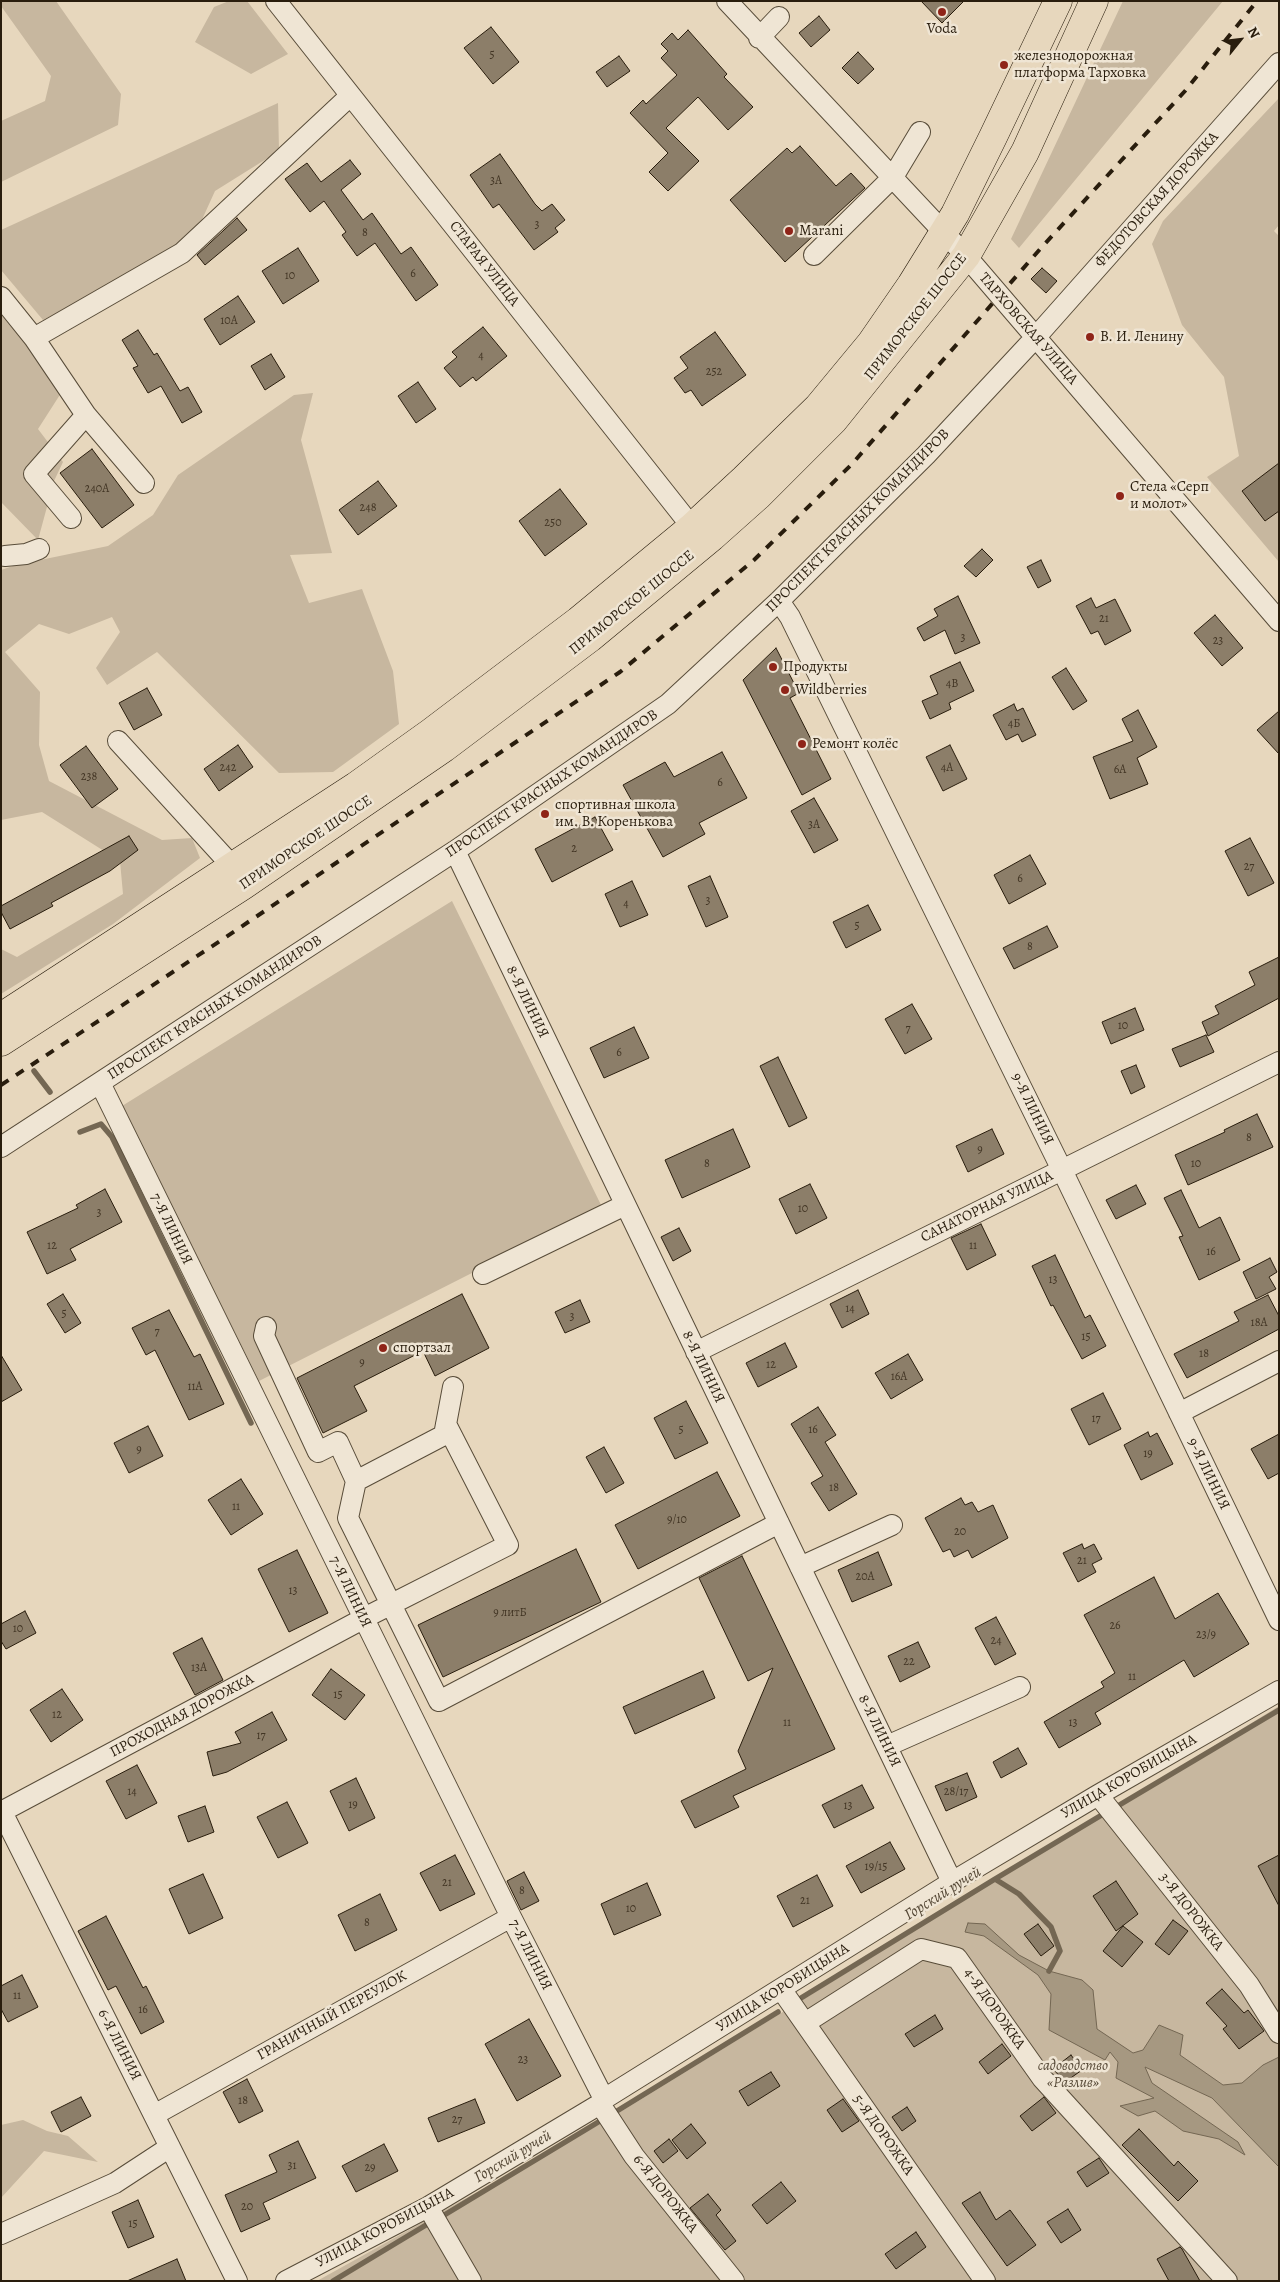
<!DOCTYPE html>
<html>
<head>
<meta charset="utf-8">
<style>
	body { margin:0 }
	#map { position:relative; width:1280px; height:2282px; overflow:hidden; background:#e7d7bd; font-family:Alegreya,serif }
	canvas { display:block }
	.frame { position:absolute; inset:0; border:2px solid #291d0d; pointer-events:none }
	.north { position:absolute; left:1215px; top:15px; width:50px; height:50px; -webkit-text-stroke:4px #efe5d4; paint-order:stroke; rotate:61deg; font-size:14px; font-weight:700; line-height:20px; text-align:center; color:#291d0d }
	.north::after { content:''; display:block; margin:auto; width:18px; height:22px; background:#291d0d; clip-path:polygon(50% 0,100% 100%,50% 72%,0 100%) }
</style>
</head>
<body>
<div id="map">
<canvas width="1280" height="2282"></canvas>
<div class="frame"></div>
<div class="north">N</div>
</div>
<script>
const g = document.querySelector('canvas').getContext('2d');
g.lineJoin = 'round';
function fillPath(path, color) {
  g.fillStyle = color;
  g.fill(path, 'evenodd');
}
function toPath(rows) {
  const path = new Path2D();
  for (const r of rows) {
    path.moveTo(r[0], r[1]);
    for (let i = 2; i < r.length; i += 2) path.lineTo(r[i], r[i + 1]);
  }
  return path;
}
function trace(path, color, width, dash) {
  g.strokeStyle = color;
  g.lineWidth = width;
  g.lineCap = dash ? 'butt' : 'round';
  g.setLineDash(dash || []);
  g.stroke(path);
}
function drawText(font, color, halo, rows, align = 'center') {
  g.font = font + ' Alegreya,serif';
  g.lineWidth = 5;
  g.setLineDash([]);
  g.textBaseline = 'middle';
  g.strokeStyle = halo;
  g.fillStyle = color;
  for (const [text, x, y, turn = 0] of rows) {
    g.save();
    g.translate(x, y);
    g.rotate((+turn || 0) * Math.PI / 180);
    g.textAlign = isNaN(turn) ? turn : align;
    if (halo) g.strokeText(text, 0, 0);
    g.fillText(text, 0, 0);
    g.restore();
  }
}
const green = toPath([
	[1,1,56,1,121,94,118,125,1,182,1,121,45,101,51,76,1,6],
	[229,1,247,1,288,54,251,74,195,42,214,7],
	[1123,1,1223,1,1019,248,1011,239],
	[1279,98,1279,225,1274,231,1279,236,1279,562,1207,477,1239,456,1224,377,1182,325,1152,244,1163,221],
	[278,103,279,151,215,191,195,235,149,265,43,320,1,270,1,230],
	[1,304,63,390,38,429,63,462,54,481,38,540,1,502],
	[313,393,301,440,332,553,290,555,309,603,362,589,393,671,399,724,333,772,279,773,157,652,107,685,96,668,120,632,112,617,69,634,39,624,5,652,40,692,39,745,49,781,162,840,192,838,200,858,113,924,1,994,1,949,17,957,123,894,120,861,42,812,1,820,1,570,16,565,108,546,153,515,178,475,294,395],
	[452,901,602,1207,259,1381,122,1106],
	[1279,1706,1279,2281,317,2281,614,2116],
	[23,2120,47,2131,68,2136,98,2162,44,2151,1,2198,1,2125]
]);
const water = toPath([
	[968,1923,985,1924,1019,1955,1049,1971,1082,1980,1093,1990,1097,2029,1133,2053,1143,2050,1159,2025,1183,2035,1180,2055,1223,2085,1242,2083,1263,2065,1279,2057,1279,2167,1212,2098,1145,2067,1152,2083,1238,2142,1245,2155,1219,2139,1183,2131,1155,2111,1138,2116,1120,2106,1154,2098,1116,2078,1118,2062,1110,2052,1105,2060,1049,2030,1051,1994,1038,1975,984,1936,965,1932,968,1923]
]);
const stream = toPath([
	[34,1071,50,1092],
	[80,1132,101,1124,112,1137,251,1423],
	[1116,1807,1279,1710],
	[995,1879,1100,1816],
	[801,1998,995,1879,1019,1894,1051,1927,1060,1951,1049,1971],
	[617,2111,778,2012],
	[441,2217,600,2121],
	[333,2281,426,2225]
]);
const building = toPath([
	[921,1,964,1,942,23,921,1],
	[819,16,830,30,811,47,799,33,819,16],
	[491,27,519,62,493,84,464,48,491,27],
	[688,30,727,74,724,77,753,107,728,130,698,97,666,128,699,161,668,191,649,172,668,153,630,113,643,100,646,104,677,75,661,58,668,51,661,44,672,33,678,40,688,30],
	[858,52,874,69,858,84,842,68,858,52],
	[619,56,630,71,607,87,596,72,619,56],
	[800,146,836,186,851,173,865,188,785,262,730,200,787,148,792,153,800,146],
	[500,154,535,204,542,211,552,204,565,220,555,228,558,232,534,250,499,204,493,208,470,175,500,154],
	[350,160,361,174,341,190,363,220,372,213,401,254,411,247,438,285,416,301,375,243,357,256,342,235,346,232,324,201,310,212,285,179,307,163,321,182,350,160],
	[237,218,247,230,205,265,197,255,237,218],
	[298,248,319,281,283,304,262,271,298,248],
	[1042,268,1057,281,1046,293,1031,279,1042,268],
	[238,296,255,322,220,345,204,319,238,296],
	[483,327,507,356,476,381,473,377,460,387,444,368,457,357,452,352,483,327],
	[138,330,154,355,157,353,180,391,188,387,202,412,182,423,161,386,148,393,133,368,138,366,122,340,138,330],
	[715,332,746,375,702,406,691,390,685,393,674,378,688,368,680,357,715,332],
	[271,354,285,377,265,390,251,366,271,354],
	[418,382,436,409,416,423,398,396,418,382],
	[92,449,134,505,102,528,60,473,92,449],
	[1279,463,1279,511,1265,521,1242,491,1279,463],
	[378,481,397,506,358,535,339,510,378,481],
	[560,489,587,524,545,556,519,521,560,489],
	[982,549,993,560,976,577,964,566,982,549],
	[1041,560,1051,581,1038,588,1027,567,1041,560],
	[958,596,980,643,955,654,945,630,924,641,917,628,938,616,934,609,958,596],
	[1091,598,1096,608,1115,599,1131,631,1105,645,1098,631,1091,634,1076,606,1091,598],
	[1215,615,1243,648,1222,666,1194,633,1215,615],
	[776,648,799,693,790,698,831,779,802,795,743,680,776,648],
	[960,662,974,691,949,703,951,709,930,719,922,701,938,694,930,676,960,662],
	[1066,668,1087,701,1073,710,1052,677,1066,668],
	[147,688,162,715,134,730,119,703,147,688],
	[1014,704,1017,711,1023,708,1036,735,1022,742,1018,734,1006,740,993,715,1014,704],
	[1138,710,1157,747,1137,758,1148,784,1110,799,1093,757,1133,741,1122,719,1138,710],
	[1279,711,1279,754,1257,730,1279,711],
	[238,745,253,767,219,791,204,769,238,745],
	[950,745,967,779,943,791,926,757,950,745],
	[86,746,118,789,92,808,60,765,86,746],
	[722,752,747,798,699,823,705,834,663,857,623,785,665,762,674,777,722,752],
	[814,798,838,840,814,853,791,811,814,798],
	[595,817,613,850,552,882,535,849,595,817],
	[129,836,138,850,110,871,51,903,53,906,10,929,1,912,1,906,129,836],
	[1250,838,1274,883,1248,896,1225,851,1250,838],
	[1030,855,1046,884,1009,904,994,875,1030,855],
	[710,876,728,917,706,927,688,886,710,876],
	[632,881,648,915,620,927,605,894,632,881],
	[868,905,881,930,846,948,833,922,868,905],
	[1047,926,1058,947,1014,969,1003,948,1047,926],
	[1279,957,1279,998,1208,1036,1202,1022,1219,1014,1215,1006,1255,985,1249,972,1279,957],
	[912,1004,932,1039,905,1054,885,1019,912,1004],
	[1135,1008,1144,1030,1111,1044,1102,1022,1135,1008],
	[634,1027,649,1058,604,1078,590,1048,634,1027],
	[1206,1035,1214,1052,1180,1067,1172,1049,1206,1035],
	[778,1057,807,1118,789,1127,760,1066,778,1057],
	[1136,1065,1145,1087,1131,1094,1121,1071,1136,1065],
	[1257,1114,1273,1147,1188,1185,1175,1155,1225,1132,1224,1130,1257,1114],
	[733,1129,750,1167,682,1198,665,1160,733,1129],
	[992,1129,1004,1154,968,1172,956,1146,992,1129],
	[810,1184,827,1218,796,1234,779,1199,810,1184],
	[1136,1185,1146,1204,1116,1219,1106,1200,1136,1185],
	[105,1189,122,1222,70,1249,76,1260,47,1274,27,1232,78,1208,76,1205,105,1189],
	[1181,1190,1199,1228,1220,1217,1240,1260,1199,1280,1179,1237,1183,1236,1164,1198,1181,1190],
	[981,1224,996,1255,967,1270,951,1238,981,1224],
	[679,1228,691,1251,673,1261,661,1237,679,1228],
	[1055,1255,1085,1318,1090,1315,1106,1346,1082,1359,1053,1305,1051,1306,1032,1266,1055,1255],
	[1270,1258,1277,1272,1269,1277,1276,1289,1256,1299,1243,1272,1270,1258],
	[858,1290,869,1314,842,1328,830,1304,858,1290],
	[63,1294,81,1323,65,1333,47,1304,63,1294],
	[462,1294,489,1348,435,1376,423,1351,354,1386,367,1411,323,1433,297,1378,462,1294],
	[1268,1295,1279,1316,1279,1329,1187,1378,1174,1354,1239,1321,1234,1312,1268,1295],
	[580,1300,590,1322,565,1333,555,1312,580,1300],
	[169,1310,194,1357,200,1354,224,1404,189,1420,155,1350,146,1355,132,1328,169,1310],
	[785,1343,797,1367,758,1387,746,1363,785,1343],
	[908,1354,923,1380,891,1399,875,1373,908,1354],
	[1,1355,22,1390,1,1402,1,1355],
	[1103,1393,1121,1429,1089,1445,1071,1409,1103,1393],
	[686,1401,708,1443,675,1459,654,1418,686,1401],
	[818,1407,836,1435,825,1442,857,1494,829,1511,811,1483,823,1476,791,1424,818,1407],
	[148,1426,163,1456,129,1473,114,1443,148,1426],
	[1148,1432,1150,1437,1157,1433,1173,1464,1141,1480,1124,1445,1148,1432],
	[1279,1434,1279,1473,1268,1479,1251,1449,1279,1434],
	[604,1447,624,1483,606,1493,586,1457,604,1447],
	[717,1472,740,1516,638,1569,615,1525,717,1472],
	[241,1479,263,1514,231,1535,208,1500,241,1479],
	[961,1498,965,1505,972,1502,978,1512,993,1505,1008,1538,972,1558,968,1550,954,1557,950,1549,943,1552,925,1518,961,1498],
	[1082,1544,1084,1549,1094,1544,1102,1559,1092,1564,1096,1572,1078,1582,1063,1553,1082,1544],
	[576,1549,601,1602,443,1677,418,1625,576,1549],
	[297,1550,328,1613,289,1632,258,1569,297,1550],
	[878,1552,892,1585,852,1602,838,1570,878,1552],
	[742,1556,835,1749,733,1796,739,1807,695,1828,681,1801,746,1769,738,1751,773,1668,748,1681,699,1578,742,1556],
	[1154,1577,1175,1619,1218,1593,1249,1644,1194,1677,1184,1660,1095,1713,1101,1724,1059,1748,1044,1722,1104,1687,1101,1682,1115,1673,1084,1615,1154,1577],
	[25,1611,36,1633,6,1649,1,1641,1,1624,25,1611],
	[996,1617,1016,1654,995,1665,975,1628,996,1617],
	[202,1638,223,1680,195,1695,173,1653,202,1638],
	[918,1642,930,1667,900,1682,888,1656,918,1642],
	[331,1669,365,1695,345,1720,312,1695,331,1669],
	[703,1671,715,1698,635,1734,623,1707,703,1671],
	[62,1689,83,1720,51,1742,30,1710,62,1689],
	[272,1712,287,1740,227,1772,213,1776,207,1752,241,1743,235,1732,272,1712],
	[1018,1748,1027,1764,1001,1778,993,1762,1018,1748],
	[137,1765,157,1803,126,1819,106,1781,137,1765],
	[967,1773,977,1797,946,1811,935,1786,967,1773],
	[356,1778,375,1818,349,1831,330,1791,356,1778],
	[862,1785,874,1808,834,1828,822,1805,862,1785],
	[287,1802,308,1843,278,1858,257,1817,287,1802],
	[205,1806,214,1832,188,1842,178,1816,205,1806],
	[890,1842,905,1869,861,1893,846,1866,890,1842],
	[455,1855,475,1894,440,1911,420,1873,455,1855],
	[1279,1855,1279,1906,1258,1866,1279,1855],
	[524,1872,539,1901,521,1910,507,1881,524,1872],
	[203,1874,223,1918,189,1934,169,1889,203,1874],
	[817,1875,833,1906,793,1927,777,1896,817,1875],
	[1116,1881,1138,1914,1116,1931,1093,1896,1116,1881],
	[647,1883,661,1915,614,1935,601,1904,647,1883],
	[380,1894,397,1930,355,1951,338,1915,380,1894],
	[106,1916,143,1988,146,1986,164,2022,141,2034,116,1986,108,1990,78,1931,106,1916],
	[1173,1920,1188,1931,1169,1955,1155,1944,1173,1920],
	[1038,1924,1054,1946,1041,1956,1024,1934,1038,1924],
	[1123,1926,1143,1942,1122,1967,1103,1951,1123,1926],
	[22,1975,38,2007,8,2022,1,2009,1,1986,22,1975],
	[1222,1989,1244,2013,1248,2010,1264,2031,1239,2049,1223,2029,1227,2026,1206,2003,1222,1989],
	[935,2015,943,2029,914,2047,905,2034,935,2015],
	[529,2019,561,2076,517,2101,485,2044,529,2019],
	[1002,2044,1011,2056,988,2074,979,2062,1002,2044],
	[1071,2055,1082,2070,1065,2082,1053,2069,1071,2055],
	[771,2072,780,2086,748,2106,739,2091,771,2072],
	[247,2079,263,2111,239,2123,223,2092,247,2079],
	[81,2097,91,2116,61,2132,51,2112,81,2097],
	[1044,2097,1056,2113,1032,2131,1020,2116,1044,2097],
	[475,2099,485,2123,438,2142,428,2118,475,2099],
	[843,2099,859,2121,842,2132,827,2110,843,2099],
	[907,2107,916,2121,902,2131,892,2117,907,2107],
	[691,2124,706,2143,687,2159,672,2140,691,2124],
	[1139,2129,1174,2166,1178,2161,1198,2181,1178,2201,1122,2145,1139,2129],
	[669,2139,678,2151,663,2163,654,2151,669,2139],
	[298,2141,316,2178,263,2203,270,2219,241,2232,225,2195,277,2172,269,2155,298,2141],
	[384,2144,398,2171,356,2192,342,2166,384,2144],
	[1099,2158,1109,2173,1087,2187,1077,2172,1099,2158],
	[781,2182,796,2201,767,2224,752,2205,781,2182],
	[980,2192,996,2220,1010,2210,1036,2245,1007,2266,962,2203,980,2192],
	[708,2194,721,2210,716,2215,736,2241,725,2250,690,2208,708,2194],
	[138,2200,154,2237,128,2248,112,2212,138,2200],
	[1068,2209,1081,2230,1061,2243,1047,2222,1068,2209],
	[916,2232,926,2247,896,2269,885,2254,916,2232],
	[1180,2247,1182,2249,1200,2281,1169,2281,1157,2259,1180,2247],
	[177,2259,186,2281,127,2281,177,2259]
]);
const minor = toPath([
	[276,1,692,527],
	[727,1,966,256,1279,621],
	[759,38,779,17],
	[814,255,893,177,920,132],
	[1,297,34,338,86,415,144,483],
	[34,338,182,253,350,96],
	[71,518,34,474,86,415],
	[5,556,26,554,39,549],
	[779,601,790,617,1062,1170,1279,1620],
	[118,741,233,867],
	[455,851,952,1882],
	[100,1083,511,1917,604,2099],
	[1,1147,455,851,668,704,779,601,926,455,1035,338,1279,63],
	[483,1274,625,1205],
	[266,1327,264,1336,318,1452,338,1442,356,1481,444,1435,453,1387],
	[696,1352,1279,1062],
	[1179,1413,1279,1361],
	[356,1481,348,1518,439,1701,779,1523],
	[800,1567,892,1525],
	[887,1746,1020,1687],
	[1098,1795,1249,1985,1279,2033],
	[1,1810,237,2281],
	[1,1812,374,1613,508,1545,446,1424],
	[781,1989,985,2281],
	[805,2023,921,1949,957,1958,1042,2078,1227,2281],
	[600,2104,634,2156,734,2281],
	[154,2115,511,1917],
	[428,2207,471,2281],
	[1,2234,115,2183,170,2147],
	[286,2281,428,2207,600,2104,604,2099,952,1882,1098,1795,1279,1691]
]);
const highway = toPath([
	[1,1017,356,786,430,733,578,621,692,527,744,479,818,407,871,343,911,285,955,214,993,137,1058,1],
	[1,1042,244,885,444,748,590,638,712,537,758,496,834,420,966,256,1025,152,1094,1]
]);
const rail = toPath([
	[1,1085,220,941,620,672,754,560,852,464,1041,248,1185,91,1257,1]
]);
const markers = [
	[942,12,5,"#8f2418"],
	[1004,65,5,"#8f2418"],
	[789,231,5,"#8f2418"],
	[1090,337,5,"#8f2418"],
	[1120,496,5,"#8f2418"],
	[773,667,5,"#8f2418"],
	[785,690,5,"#8f2418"],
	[802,744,5,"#8f2418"],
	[545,814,5,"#8f2418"],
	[383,1348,5,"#8f2418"]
];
const numberNames = [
	["5",492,55],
	["3А",496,181],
	["3",537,225],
	["8",365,233],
	["6",413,274],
	["10",290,276],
	["10А",229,321],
	["4",481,356],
	["252",714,372],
	["240А",97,489],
	["248",368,508],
	["250",553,523],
	["21",1104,619],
	["3",963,638],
	["23",1218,641],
	["4В",952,684],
	["4Б",1014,724],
	["242",228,768],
	["4А",947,768],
	["6А",1120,770],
	["238",89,777],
	["6",720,783],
	["3А",814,825],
	["2",574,849],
	["27",1249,867],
	["6",1020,879],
	["3",708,901],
	["4",626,904],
	["5",857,926],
	["8",1030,947],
	["10",1123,1026],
	["7",908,1029],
	["6",619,1053],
	["8",1249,1138],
	["9",980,1150],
	["8",707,1164],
	["10",1196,1164],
	["10",803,1209],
	["3",99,1213],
	["12",52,1246],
	["11",973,1246],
	["16",1211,1252],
	["13",1053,1280],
	["14",850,1309],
	["5",64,1314],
	["3",572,1317],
	["18А",1259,1323],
	["7",157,1332],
	["15",1086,1337],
	["18",1204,1354],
	["9",362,1363],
	["12",771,1365],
	["16А",899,1377],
	["11А",195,1387],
	["17",1096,1419],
	["5",681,1430],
	["16",813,1430],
	["9",139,1450],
	["19",1148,1454],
	["18",834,1488],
	["11",236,1507],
	["9/10",677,1520],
	["20",960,1532],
	["21",1082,1561],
	["20А",865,1577],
	["13",293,1591],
	["9 литБ",510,1613],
	["26",1115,1626],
	["10",18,1629],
	["23/9",1206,1635],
	["24",996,1641],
	["22",909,1662],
	["13А",199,1668],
	["11",1132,1677],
	["15",338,1695],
	["12",57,1715],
	["11",787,1723],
	["13",1073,1723],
	["17",261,1736],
	["14",132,1792],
	["28/17",956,1792],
	["19",353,1805],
	["13",848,1806],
	["19/15",876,1867],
	["21",447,1883],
	["8",522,1891],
	["21",805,1901],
	["10",631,1909],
	["8",367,1923],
	["11",17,1996],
	["16",143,2010],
	["23",523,2060],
	["18",243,2101],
	["27",457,2120],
	["31",292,2166],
	["29",370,2168],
	["20",247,2207],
	["15",133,2224]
];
const poiNames = [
	["Voda",942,29,"center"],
	["железнодорожная",1014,56],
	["платформа Тарховка",1014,73],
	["Marani",799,231],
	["В. И. Ленину",1100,337],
	["Стела «Серп",1130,487],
	["и молот»",1130,504],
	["Продукты",783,667],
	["Wildberries",795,690],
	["Ремонт колёс",812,744],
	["спортивная школа",555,805],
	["им. В. Коренькова",555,822],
	["спортзал",393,1348]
];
const streetNames = [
	["ФЕДОТОВСКАЯ ДОРОЖКА",1157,200,-48],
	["СТАРАЯ УЛИЦА",484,264,52],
	["ПРИМОРСКОЕ ШОССЕ",916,317,-52],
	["ТАРХОВСКАЯ УЛИЦА",1028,329,49],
	["ПРОСПЕКТ КРАСНЫХ КОМАНДИРОВ",858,521,-45],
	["ПРИМОРСКОЕ ШОССЕ",632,603,-39],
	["ПРОСПЕКТ КРАСНЫХ КОМАНДИРОВ",552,784,-34],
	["ПРИМОРСКОЕ ШОССЕ",306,843,-34],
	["8-Я ЛИНИЯ",527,1002,64],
	["ПРОСПЕКТ КРАСНЫХ КОМАНДИРОВ",215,1008,-33],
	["9-Я ЛИНИЯ",1032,1109,64],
	["САНАТОРНАЯ УЛИЦА",987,1207,-26],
	["7-Я ЛИНИЯ",171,1229,64],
	["8-Я ЛИНИЯ",703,1367,64],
	["9-Я ЛИНИЯ",1208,1474,64],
	["7-Я ЛИНИЯ",350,1592,64],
	["ПРОХОДНАЯ ДОРОЖКА",182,1716,-28],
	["8-Я ЛИНИЯ",879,1731,64],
	["УЛИЦА КОРОБИЦЫНА",1129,1777,-30],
	["3-Я ДОРОЖКА",1191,1912,52],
	["7-Я ЛИНИЯ",530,1955,63],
	["УЛИЦА КОРОБИЦЫНА",783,1988,-32],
	["4-Я ДОРОЖКА",994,2009,55],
	["ГРАНИЧНЫЙ ПЕРЕУЛОК",332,2016,-29],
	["6-Я ЛИНИЯ",119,2045,63],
	["5-Я ДОРОЖКА",883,2135,55],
	["6-Я ДОРОЖКА",665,2194,52],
	["УЛИЦА КОРОБИЦЫНА",385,2228,-28]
];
const parkNames = [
	["садоводство",1073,2066],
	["«Разлив»",1073,2083]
];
const waterNames = [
	["Горский ручей",943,1894,-32],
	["Горский ручей",513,2157,-31]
];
fillPath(green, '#c7b79f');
fillPath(water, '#a69881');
trace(water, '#746753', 1);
trace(stream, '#746753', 5.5);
fillPath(building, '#8c7e69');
trace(building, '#291d0d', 1);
trace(minor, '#584c39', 22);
trace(highway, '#291d0d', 29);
trace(minor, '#efe5d4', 20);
trace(highway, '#e7d7bd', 28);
trace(rail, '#291d0d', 4, [9, 9]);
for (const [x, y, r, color] of markers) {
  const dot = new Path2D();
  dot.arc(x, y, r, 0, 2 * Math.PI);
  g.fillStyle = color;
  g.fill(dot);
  trace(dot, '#efe5d4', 2);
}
drawText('12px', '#423524', null, numberNames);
drawText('15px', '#291d0d', '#efe5d4', poiNames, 'left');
drawText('15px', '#291d0d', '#efe5d4', streetNames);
drawText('italic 15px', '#584b39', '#efe5d4', parkNames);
drawText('italic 16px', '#554836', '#efe5d4', waterNames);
</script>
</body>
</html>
